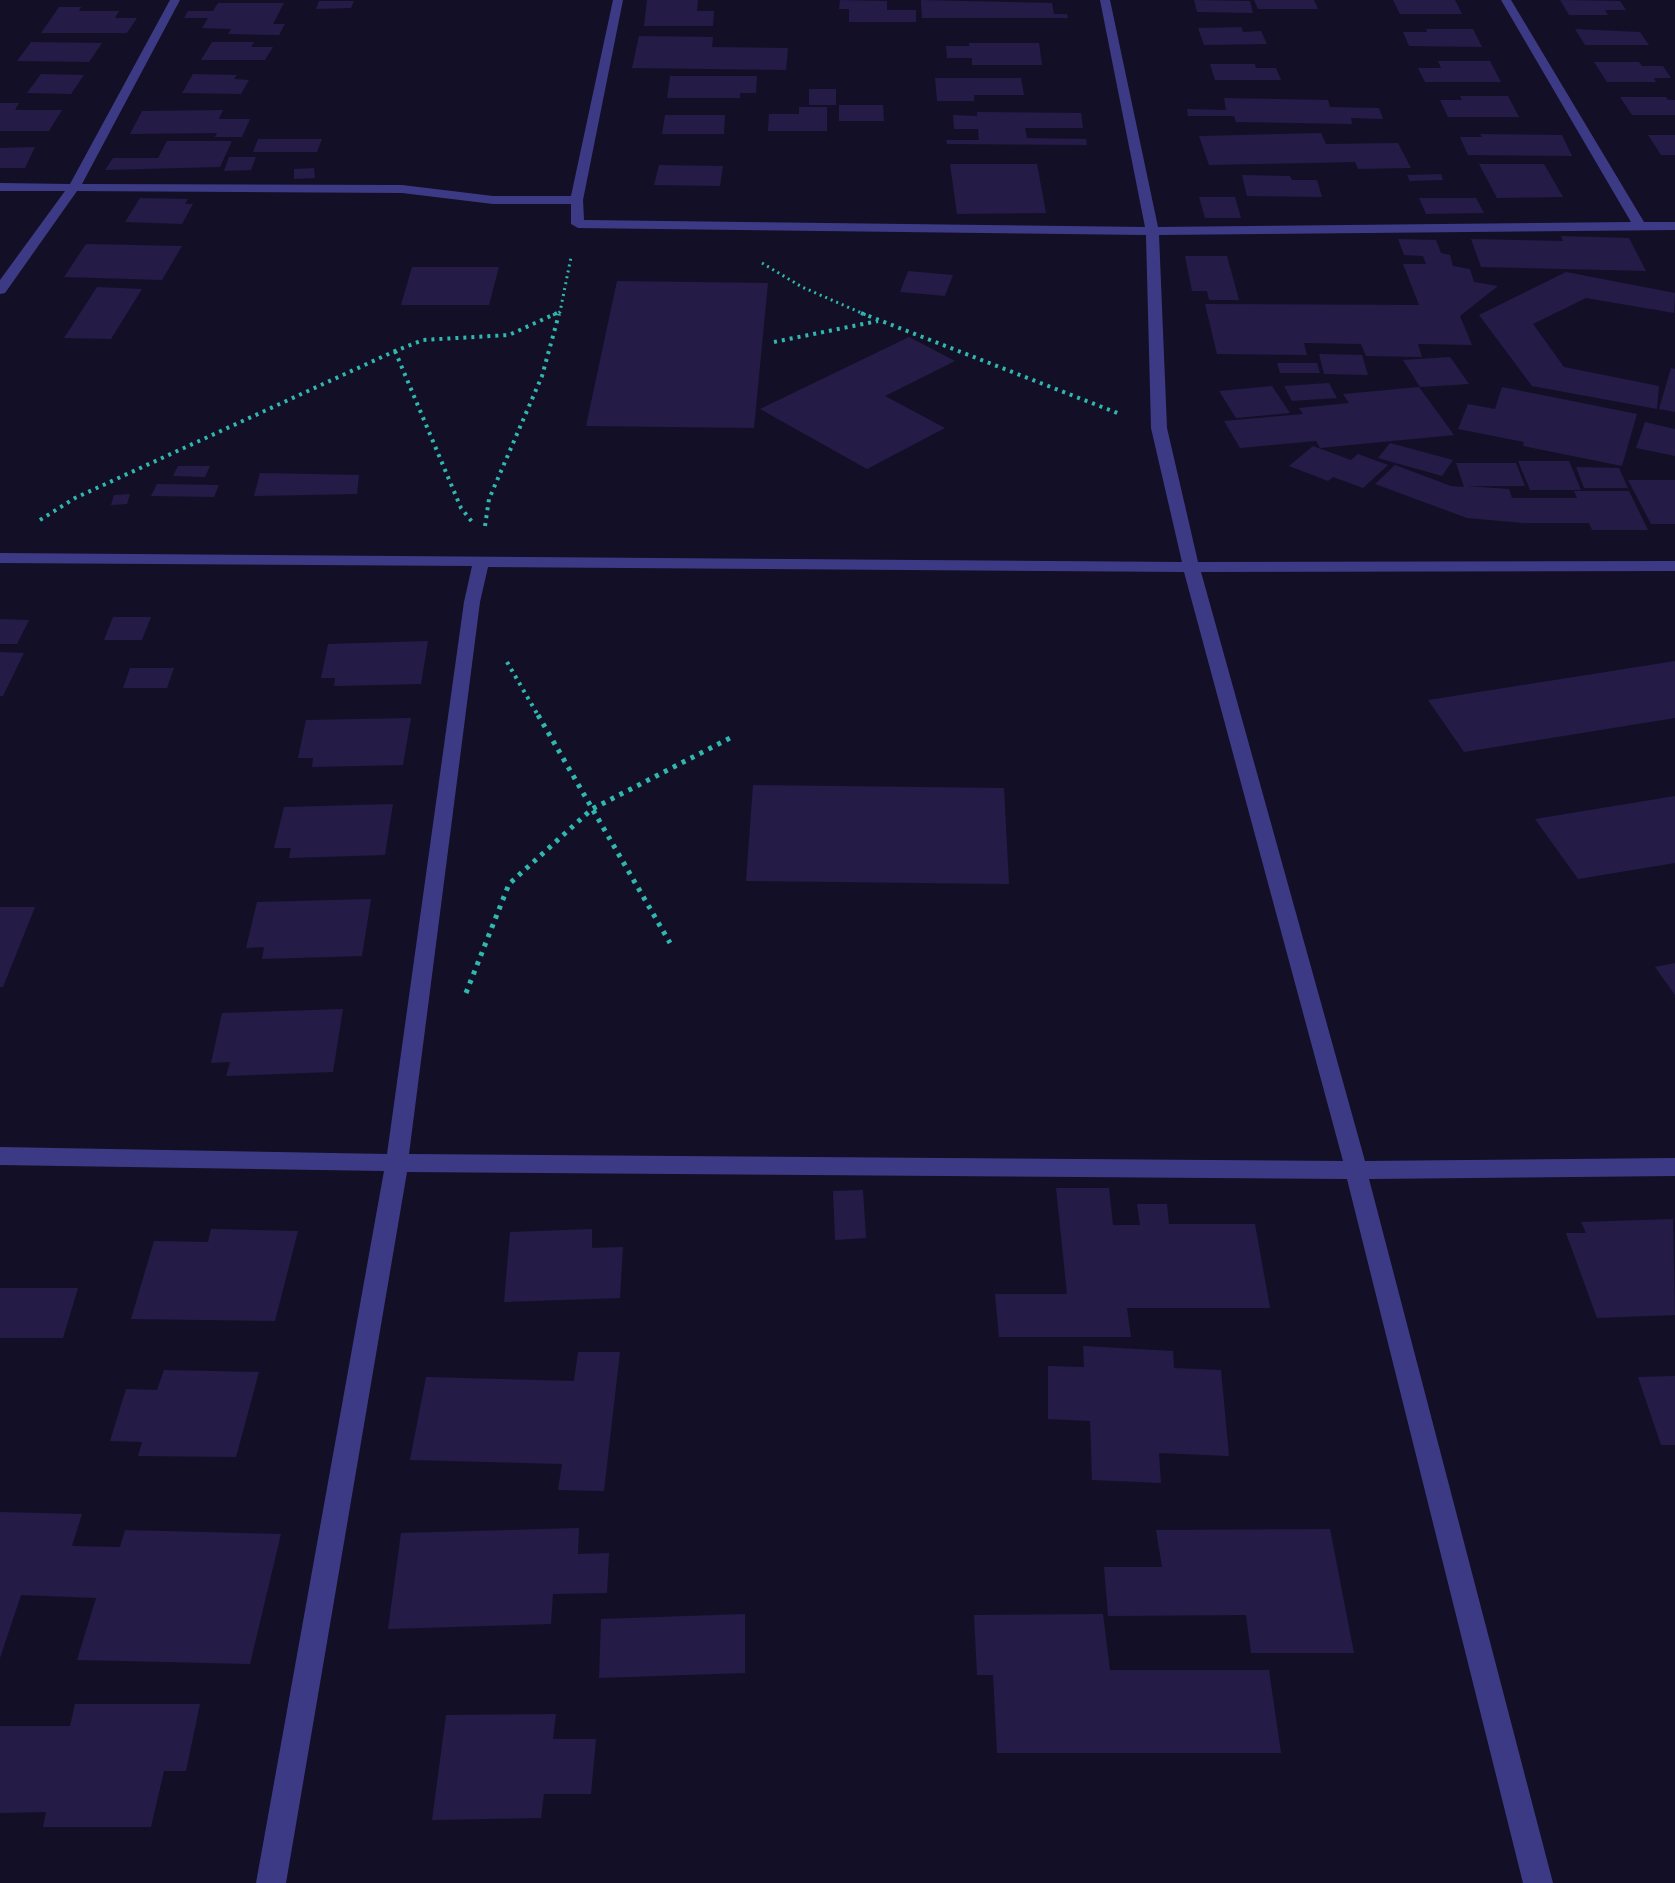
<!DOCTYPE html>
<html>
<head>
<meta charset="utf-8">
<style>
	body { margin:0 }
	canvas { display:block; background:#130f26 }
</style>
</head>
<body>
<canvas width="1675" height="1883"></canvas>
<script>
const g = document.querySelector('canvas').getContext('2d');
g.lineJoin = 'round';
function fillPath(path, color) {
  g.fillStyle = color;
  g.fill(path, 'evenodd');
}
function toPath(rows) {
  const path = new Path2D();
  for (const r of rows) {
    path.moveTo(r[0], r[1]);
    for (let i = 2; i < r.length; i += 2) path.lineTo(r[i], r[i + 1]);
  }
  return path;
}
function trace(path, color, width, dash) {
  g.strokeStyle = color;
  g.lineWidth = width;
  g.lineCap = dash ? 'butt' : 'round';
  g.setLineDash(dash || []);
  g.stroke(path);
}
const building = toPath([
	[647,0,698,0,697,11,714,11,713,26,644,26],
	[840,0,887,1,887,10,916,10,916,22,849,22,849,9,839,9],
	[921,0,1052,3,1054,14,1067,14,1068,18,922,18],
	[1194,0,1250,1,1253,13,1197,12],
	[1254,0,1314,0,1318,9,1258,9],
	[1393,0,1455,0,1462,14,1400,14],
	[1560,0,1620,1,1626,10,1605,10,1608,15,1569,15],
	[319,1,354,1,351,8,316,9],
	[218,3,284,3,273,24,285,24,279,35,228,34,231,29,202,28,208,18,184,18,188,11,213,11],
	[59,7,81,7,79,11,119,11,115,18,137,18,127,33,41,33],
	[1241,27,1243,32,1261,31,1267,44,1204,45,1198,28],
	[1426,29,1473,29,1482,47,1409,46,1403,32,1427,32],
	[1575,29,1640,32,1649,45,1585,45],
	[639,36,713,37,712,47,788,48,786,70,632,68],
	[31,42,102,43,89,62,17,61],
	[212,42,254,42,251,47,273,47,265,60,201,60],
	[969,43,1039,43,1042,65,972,65,972,58,947,58,946,46,969,46],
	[1438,61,1490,61,1501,82,1425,82,1418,68,1441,68],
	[1594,62,1639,62,1642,66,1663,66,1671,78,1654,78,1656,82,1607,82],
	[1210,64,1255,64,1256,68,1276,68,1281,80,1215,80],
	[41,74,84,75,71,94,27,93],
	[193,74,237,75,234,79,249,80,241,94,182,93],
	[670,76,757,76,756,93,740,93,740,98,667,98],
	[935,78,1021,78,1024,95,974,95,974,101,937,101],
	[809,89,836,89,836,105,809,105],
	[1460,96,1508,96,1519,117,1448,117,1440,100,1462,100],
	[1620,97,1666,97,1668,100,1675,100,1675,115,1632,115],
	[1224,98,1328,100,1330,107,1379,108,1383,119,1351,118,1352,124,1236,122,1234,116,1188,116,1187,109,1226,110],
	[0,103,19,103,15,110,62,110,49,131,0,131],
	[839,105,883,105,884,121,839,121],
	[799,107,827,107,827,131,768,131,769,114,799,114],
	[223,110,219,119,250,119,242,137,215,137,217,133,130,134,142,111],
	[977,112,1081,113,1083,128,1025,128,1027,138,1086,139,1087,145,947,144,946,140,979,140,978,129,954,129,953,115,977,116],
	[665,115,725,115,724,134,662,134],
	[1321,133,1326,144,1398,143,1411,168,1358,169,1355,162,1209,165,1199,136],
	[1480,134,1562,135,1572,156,1468,155,1460,137,1482,137],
	[1648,135,1675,135,1675,155,1661,155],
	[258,139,322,139,317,152,253,152],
	[167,141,232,141,220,167,105,170,113,158,158,158],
	[35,147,25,168,0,168,0,148],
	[229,157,256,157,251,170,224,171],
	[950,164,1037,164,1046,213,957,214],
	[1479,164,1544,164,1563,197,1497,198],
	[659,165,723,166,720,186,654,185],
	[314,168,315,178,294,179,294,169],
	[1441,174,1443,180,1410,181,1407,175],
	[1242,175,1290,176,1292,180,1317,180,1322,197,1247,196],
	[1199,197,1235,197,1241,218,1205,218],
	[140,198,188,199,185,204,193,204,182,224,125,222],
	[1419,198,1476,198,1484,213,1426,214],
	[1561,236,1629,238,1646,271,1481,267,1471,239,1563,241],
	[1398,239,1436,240,1441,253,1450,255,1453,266,1470,269,1474,282,1498,286,1460,316,1472,345,1418,344,1422,357,1366,356,1361,344,1304,343,1307,355,1217,354,1205,304,1419,305,1403,264,1426,264,1423,256,1404,255],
	[86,244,136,245,182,246,162,280,64,277],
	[1185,256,1227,256,1239,300,1209,300,1207,291,1192,291],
	[412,267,499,267,489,305,401,305],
	[908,271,953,275,945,296,900,292],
	[1566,272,1675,293,1674,313,1586,298,1533,324,1564,367,1659,386,1657,409,1532,386,1479,315],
	[617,281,768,283,754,428,586,426],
	[97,287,142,289,111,339,64,338],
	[909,337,955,361,885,396,945,428,867,469,760,409],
	[1319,354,1362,355,1368,375,1324,374],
	[1450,357,1469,384,1420,387,1403,360],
	[1277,363,1317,363,1320,373,1280,373],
	[1671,368,1675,369,1675,412,1659,409],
	[1329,383,1337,398,1292,401,1284,386],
	[1272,386,1290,413,1236,418,1219,391],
	[1419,387,1454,435,1320,448,1316,441,1240,448,1224,421,1303,414,1299,408,1349,403,1343,394],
	[1502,387,1637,414,1622,466,1523,446,1524,442,1458,429,1468,404,1495,409],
	[1645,422,1675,429,1675,456,1636,448],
	[1390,443,1453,460,1442,476,1378,458],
	[1313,446,1351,460,1358,454,1388,465,1363,488,1333,477,1328,481,1289,466],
	[1518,461,1569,461,1581,490,1530,490],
	[1456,463,1516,463,1525,486,1466,486,1509,489,1512,498,1577,498,1574,491,1629,491,1648,530,1592,530,1589,523,1523,523,1467,518,1375,484,1395,465,1451,486,1464,487],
	[178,466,210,466,205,477,173,476],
	[1576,467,1619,468,1628,488,1584,488],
	[260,473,359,475,357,494,254,496],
	[1628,480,1675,480,1675,524,1651,524],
	[157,484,219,485,214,497,151,496],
	[130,494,127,504,111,505,114,495],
	[113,617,151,617,142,640,104,640],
	[0,619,29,620,17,644,0,644],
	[428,641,421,684,334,686,335,678,321,678,328,644],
	[0,652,24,653,3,696,0,696],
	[1675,661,1675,718,1464,752,1428,700],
	[130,668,174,668,167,688,123,688],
	[411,718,403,765,312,767,313,758,298,758,306,720],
	[753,785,1004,788,1009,884,746,881],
	[1675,796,1675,863,1578,879,1535,819],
	[393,804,385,855,289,858,291,848,274,848,284,807],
	[371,899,362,956,262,959,264,947,246,948,257,902],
	[0,907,35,907,3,987,0,987],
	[1675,963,1675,995,1655,967],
	[343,1009,333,1072,226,1076,230,1062,211,1063,222,1013],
	[1056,1188,1109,1188,1113,1225,1140,1225,1137,1204,1167,1204,1169,1224,1255,1224,1270,1308,1127,1308,1131,1337,999,1337,995,1294,1067,1294],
	[863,1190,866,1238,835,1240,833,1191],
	[1673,1219,1675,1315,1597,1318,1566,1233,1586,1233,1581,1222],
	[211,1229,298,1231,275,1321,131,1319,154,1241,208,1242],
	[592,1229,592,1248,623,1247,620,1298,504,1302,510,1232],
	[0,1288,78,1288,63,1338,0,1338],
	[1083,1346,1173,1351,1174,1368,1221,1370,1229,1456,1159,1453,1161,1483,1092,1480,1090,1421,1048,1419,1048,1366,1084,1367],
	[578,1352,620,1352,604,1491,558,1490,562,1464,410,1460,426,1377,574,1381],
	[164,1370,259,1372,236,1457,138,1456,142,1442,110,1441,126,1389,157,1390],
	[1675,1376,1675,1445,1661,1445,1638,1377],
	[0,1512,82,1514,72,1546,120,1547,125,1530,281,1534,250,1664,77,1660,96,1598,21,1595,0,1658],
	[579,1528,578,1554,609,1553,607,1593,553,1594,551,1624,388,1629,401,1533],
	[1330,1529,1354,1653,1251,1653,1246,1615,1108,1616,1104,1567,1162,1567,1156,1530],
	[745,1614,745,1673,599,1678,601,1619],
	[1103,1614,1110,1670,1269,1670,1281,1753,997,1753,993,1675,977,1675,974,1615],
	[75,1704,200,1704,186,1771,164,1771,151,1827,43,1827,46,1812,0,1813,0,1726,70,1726],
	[556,1714,553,1739,596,1739,591,1794,544,1794,541,1818,432,1820,446,1715]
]);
const pathFar2 = toPath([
	[762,263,802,287,866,315],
	[553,315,560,312,571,257]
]);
const pathFar1 = toPath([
	[861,313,1120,414],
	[774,342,878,321],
	[395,351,461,508,473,523],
	[40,520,75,498,395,351,423,340,509,335,557,313],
	[485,526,489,499,542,376,559,314],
	[507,662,539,717]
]);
const path = toPath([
	[538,715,670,943],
	[466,993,509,884,592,809,732,737]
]);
const minor = toPath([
	[170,0,180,0,82,184,402,185,493,196,571,196,613,0,623,0,583,200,584,220,1145,227,1100,0,1110,0,1158,227,1631,222,1501,0,1511,0,1644,222,1675,222,1675,230,1159,235,1167,428,1198,562,1675,561,1675,571,1201,572,1365,1161,1675,1158,1675,1176,1369,1179,1553,1883,1523,1883,1347,1179,407,1172,286,1883,256,1883,384,1171,0,1165,0,1147,387,1154,464,602,472,566,0,563,0,553,1182,562,1151,428,1146,235,578,228,571,224,571,204,493,204,402,193,77,191,5,293,0,294,0,280,65,191,0,191,0,183,70,184,170,0],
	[488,567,1184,572,1343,1161,409,1154,480,602,488,567]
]);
fillPath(building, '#241b47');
trace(pathFar2, '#2fb8b0', 3, [2, 4]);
trace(pathFar1, '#2fb8b0', 4, [3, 5]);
trace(path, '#2fb8b0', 5, [4, 6]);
fillPath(minor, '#3d3a85');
</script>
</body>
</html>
